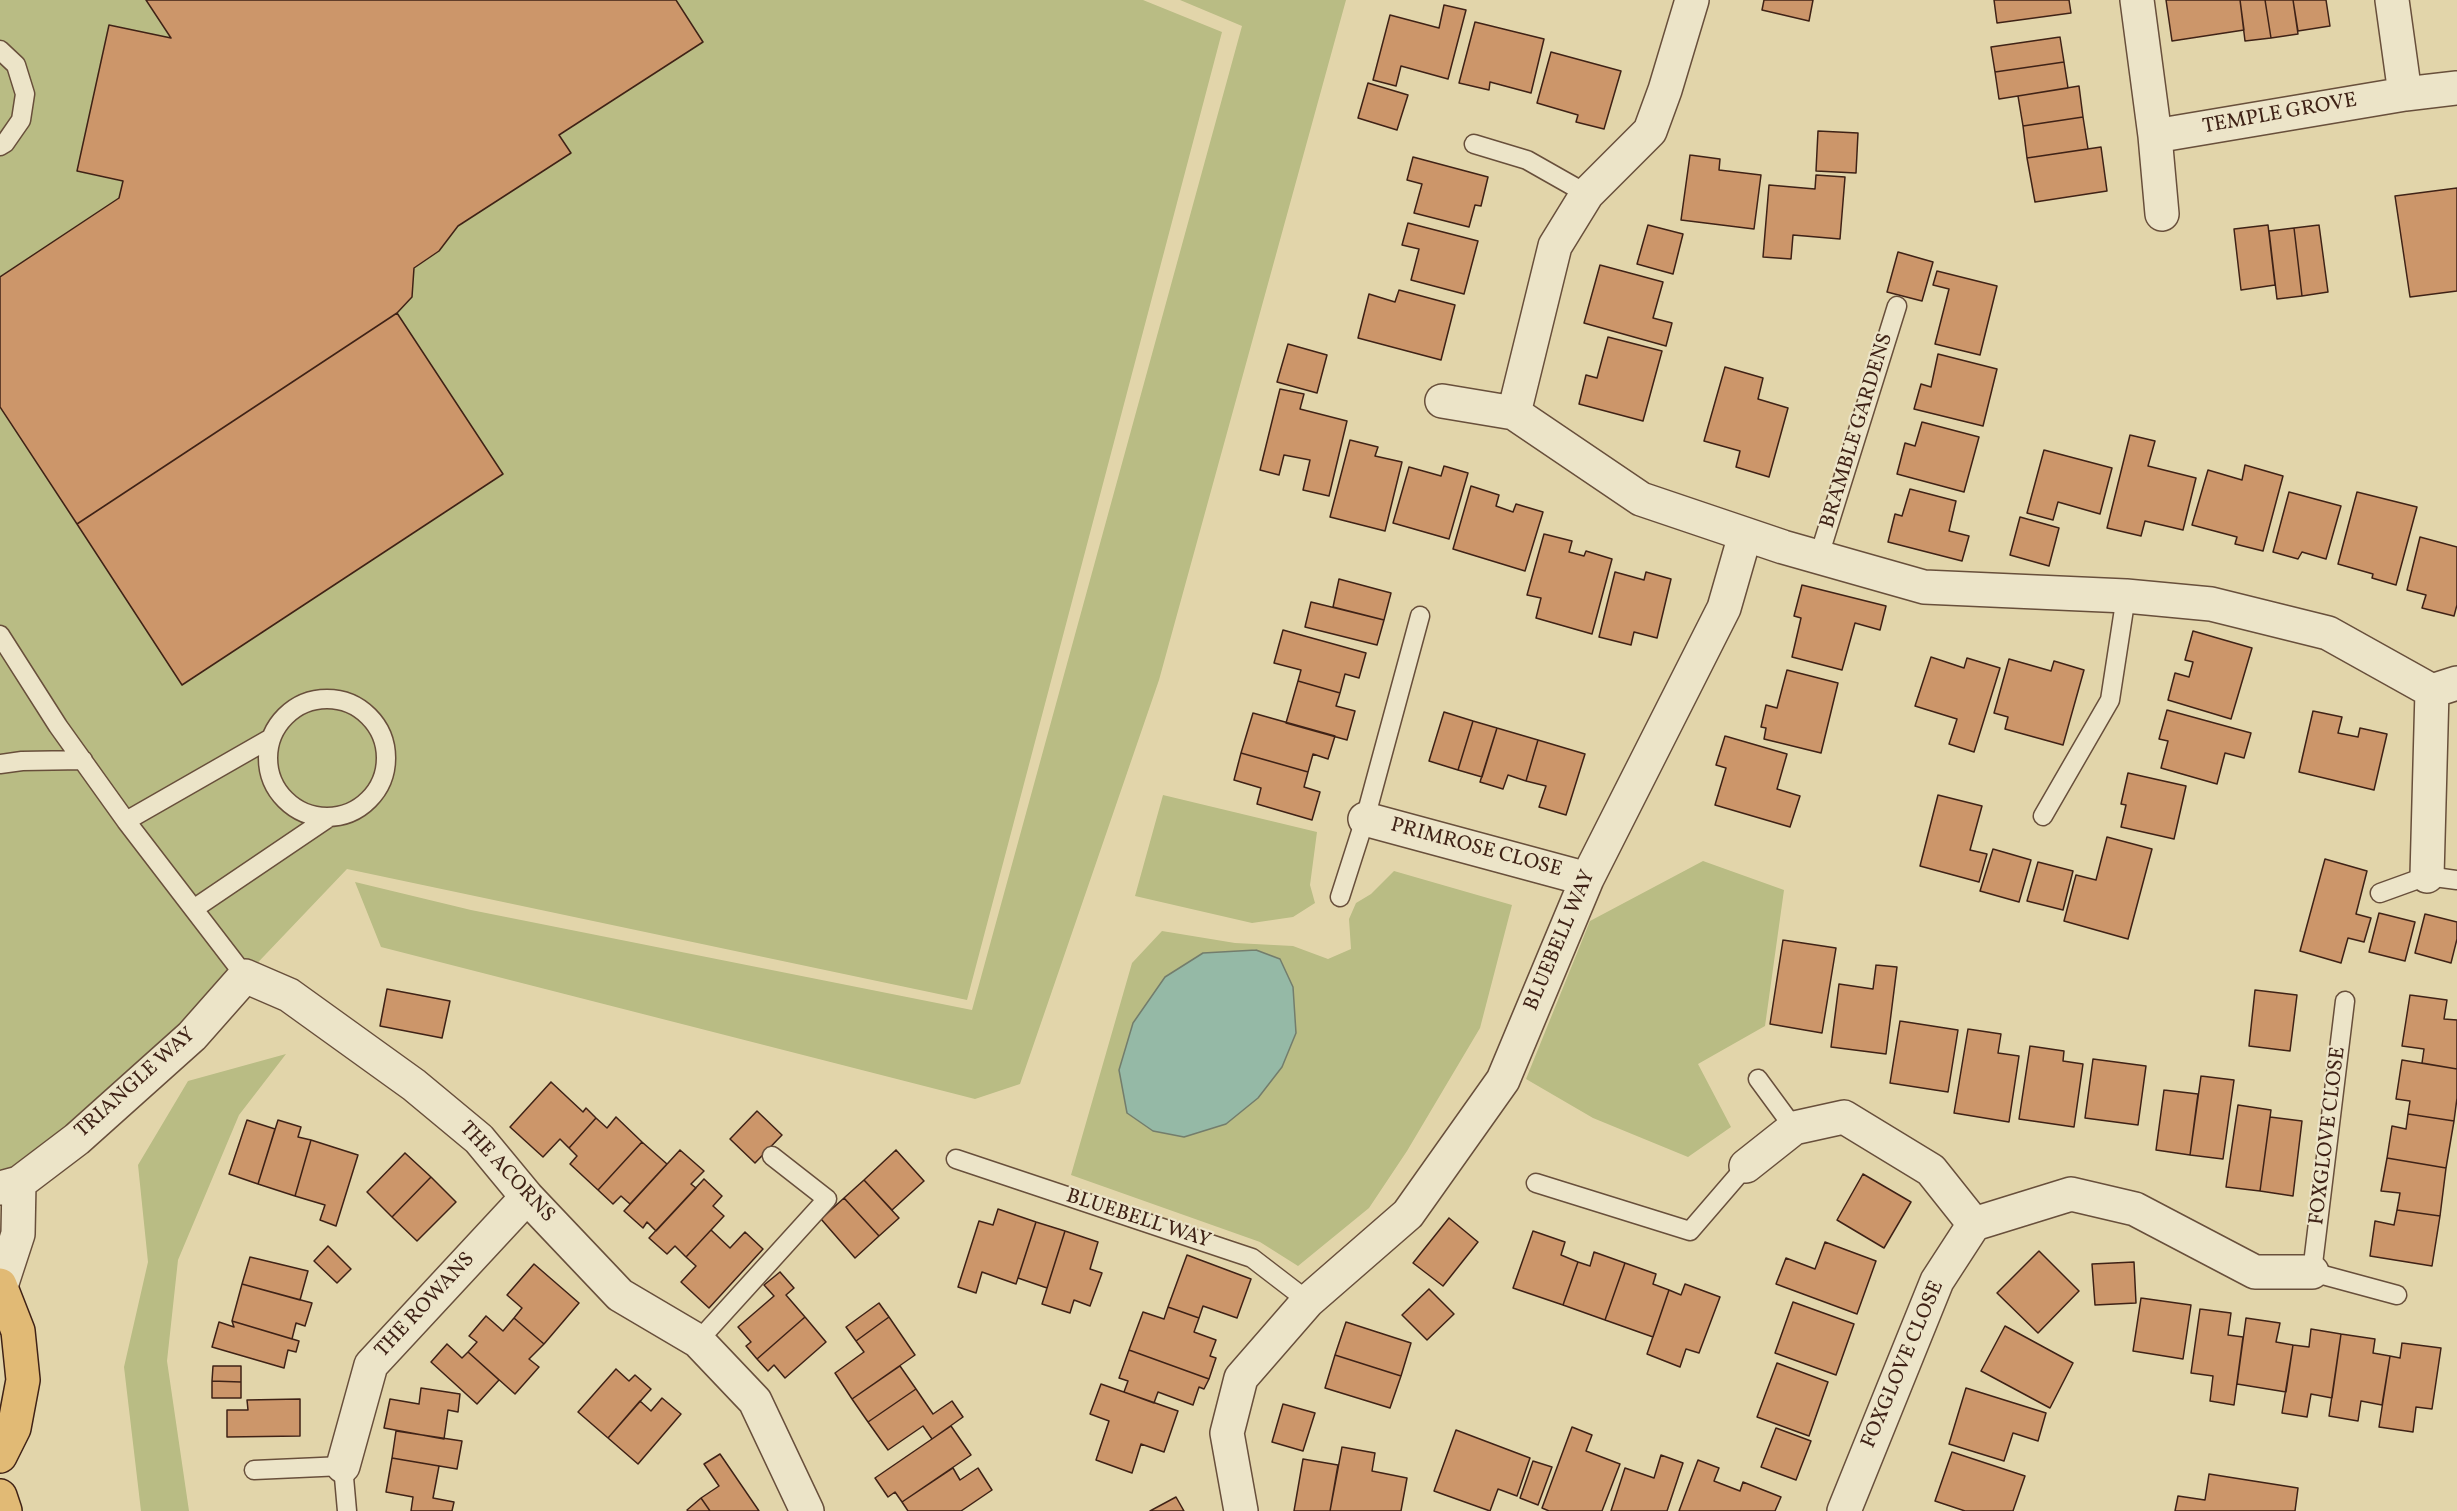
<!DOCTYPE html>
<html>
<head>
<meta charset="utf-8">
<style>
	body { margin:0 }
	canvas { display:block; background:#e2d5aa }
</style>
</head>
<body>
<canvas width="2457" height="1511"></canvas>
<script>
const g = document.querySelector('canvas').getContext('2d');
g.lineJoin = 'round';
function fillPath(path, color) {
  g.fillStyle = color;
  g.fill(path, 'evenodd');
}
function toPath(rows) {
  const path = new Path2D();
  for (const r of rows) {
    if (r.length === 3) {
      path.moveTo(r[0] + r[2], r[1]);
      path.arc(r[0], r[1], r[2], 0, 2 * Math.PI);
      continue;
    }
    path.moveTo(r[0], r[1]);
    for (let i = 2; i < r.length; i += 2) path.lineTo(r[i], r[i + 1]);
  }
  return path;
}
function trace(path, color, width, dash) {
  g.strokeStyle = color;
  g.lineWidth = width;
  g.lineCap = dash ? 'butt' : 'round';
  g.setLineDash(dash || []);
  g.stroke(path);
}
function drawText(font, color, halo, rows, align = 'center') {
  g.font = font + ' Vollkorn,serif';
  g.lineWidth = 4.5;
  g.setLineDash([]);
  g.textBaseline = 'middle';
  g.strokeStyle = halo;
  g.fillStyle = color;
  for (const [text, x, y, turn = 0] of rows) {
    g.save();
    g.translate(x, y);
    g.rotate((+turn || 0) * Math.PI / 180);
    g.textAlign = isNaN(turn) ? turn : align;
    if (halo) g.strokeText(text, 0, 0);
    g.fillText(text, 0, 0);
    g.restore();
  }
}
const green = toPath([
	[0,0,1143,0,1222,32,967,1000,347,869,245,976,0,1200],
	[1180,0,1346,0,1159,680,1020,1084,975,1099,381,947,355,882,471,910,972,1010,1242,26],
	[1163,795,1317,832,1310,885,1315,903,1293,917,1252,923,1135,896],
	[1703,861,1784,890,1765,1026,1698,1064,1731,1127,1688,1157,1593,1118,1526,1079,1590,921],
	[1394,871,1512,905,1480,1028,1407,1151,1369,1208,1298,1266,1260,1242,1071,1175,1132,963,1162,931,1235,943,1293,946,1328,959,1351,949,1349,919,1356,903,1371,894],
	[286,1054,239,1115,178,1260,167,1361,189,1511,141,1511,124,1367,148,1262,138,1165,188,1081]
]);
const water = toPath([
	[1256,950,1280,959,1293,987,1296,1033,1282,1067,1258,1098,1226,1124,1184,1137,1153,1131,1127,1113,1119,1070,1133,1023,1165,977,1203,953,1256,950]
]);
const building = toPath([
	[146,0,676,0,703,42,559,135,571,153,458,226,439,251,414,268,412,297,397,313,77,524,0,407,0,277,119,198,123,181,77,171,109,25,171,38,146,0],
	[1764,0,1813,0,1809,21,1762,10,1764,0],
	[1994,0,2069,0,2071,13,1997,23,1994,0],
	[2166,0,2240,0,2244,30,2172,41,2166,0],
	[2240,0,2265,0,2271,38,2245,41,2240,0],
	[2265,0,2293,0,2298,34,2271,38,2265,0],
	[2293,0,2326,0,2330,26,2298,31,2293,0],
	[1444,5,1466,10,1448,79,1401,66,1396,86,1373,80,1390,15,1439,28,1444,5],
	[1475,22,1544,39,1531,93,1490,82,1489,90,1459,83,1475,22],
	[2060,37,2064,62,1995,72,1991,47,2060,37],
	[1551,52,1621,71,1604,129,1576,122,1578,115,1537,103,1551,52],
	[2064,62,2068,88,1999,99,1995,72,2064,62],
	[1368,83,1408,95,1397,130,1358,118,1368,83],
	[2079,86,2083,117,2023,126,2018,96,2079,86],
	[2083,117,2088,149,2027,158,2023,126,2083,117],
	[1818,131,1858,133,1856,173,1816,171,1818,131],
	[2101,147,2107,191,2035,202,2027,158,2101,147],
	[1690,155,1720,159,1719,170,1761,175,1754,229,1681,220,1690,155],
	[1413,157,1488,177,1481,206,1475,205,1469,227,1414,213,1422,184,1407,180,1413,157],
	[1816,175,1845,177,1840,239,1793,235,1791,259,1763,257,1769,185,1815,189,1816,175],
	[2457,188,2457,291,2410,297,2395,196,2457,188],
	[1408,223,1478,241,1464,294,1411,280,1419,249,1402,245,1408,223],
	[1648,225,1683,234,1673,274,1637,264,1648,225],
	[2268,225,2275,285,2241,290,2234,229,2268,225],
	[2319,225,2328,292,2302,296,2294,228,2319,225],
	[2294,228,2302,296,2277,299,2269,231,2294,228],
	[1898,252,1933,262,1922,301,1887,292,1898,252],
	[1600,265,1663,282,1653,318,1672,323,1666,346,1584,323,1600,265],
	[1937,271,1997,286,1980,355,1935,344,1949,289,1933,285,1937,271],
	[1399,290,1455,305,1441,360,1358,338,1369,294,1395,302,1399,290],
	[397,313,503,474,182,685,77,524,397,313],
	[1608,337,1662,351,1643,421,1579,404,1586,375,1597,378,1608,337],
	[1288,344,1327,355,1317,393,1277,382,1288,344],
	[1938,354,1997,369,1983,426,1914,409,1921,384,1931,387,1938,354],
	[1725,367,1763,378,1758,399,1788,408,1769,477,1736,467,1740,451,1704,441,1725,367],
	[1280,389,1304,394,1300,409,1347,421,1329,496,1303,490,1310,460,1284,455,1279,475,1260,470,1280,389],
	[1922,422,1979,437,1964,492,1897,474,1905,443,1915,446,1922,422],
	[2130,435,2155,441,2148,466,2196,478,2183,530,2145,521,2141,536,2107,528,2130,435],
	[1350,440,1378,447,1375,456,1402,462,1385,531,1330,517,1350,440],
	[2044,450,2112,468,2100,514,2058,502,2053,520,2027,513,2044,450],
	[2245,465,2283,476,2263,551,2235,544,2237,537,2192,525,2208,470,2242,480,2245,465],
	[1444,466,1468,473,1449,539,1393,523,1409,467,1441,476,1444,466],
	[1471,486,1499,495,1496,506,1513,512,1516,504,1543,512,1525,571,1453,549,1471,486],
	[1910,489,1956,501,1949,531,1969,536,1962,561,1888,542,1895,514,1902,516,1910,489],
	[2289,492,2341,506,2326,559,2302,552,2298,559,2273,552,2289,492],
	[2357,492,2417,507,2396,585,2372,578,2373,574,2338,564,2357,492],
	[2020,517,2059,528,2049,566,2010,555,2020,517],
	[1544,534,1572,541,1569,552,1584,556,1586,551,1612,559,1592,634,1536,618,1541,598,1527,595,1544,534],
	[2420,537,2457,547,2457,605,2454,616,2422,608,2426,595,2407,590,2420,537],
	[1615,572,1644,580,1646,572,1671,579,1657,638,1634,632,1631,645,1599,637,1615,572],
	[1339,579,1391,593,1384,620,1333,607,1339,579],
	[1802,585,1886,606,1880,630,1855,623,1842,670,1792,657,1801,618,1794,616,1802,585],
	[1311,602,1384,620,1377,645,1305,627,1311,602],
	[1283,630,1366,653,1359,678,1345,674,1340,693,1298,681,1301,670,1274,663,1283,630],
	[2193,631,2252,648,2231,719,2168,700,2175,673,2189,677,2193,662,2185,660,2193,631],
	[1931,657,1964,668,1967,658,2000,668,1974,752,1949,744,1957,719,1915,706,1931,657],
	[2009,659,2051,671,2054,661,2084,670,2063,745,2005,729,2008,717,1994,713,2009,659],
	[1787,670,1838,683,1821,753,1764,739,1766,728,1761,727,1766,705,1777,708,1787,670],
	[1298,681,1340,693,1336,706,1355,711,1347,740,1286,723,1298,681],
	[2167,710,2251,733,2244,758,2225,753,2217,784,2161,768,2168,741,2159,739,2167,710],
	[2313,711,2342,717,2338,733,2358,737,2360,728,2387,734,2374,790,2299,772,2313,711],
	[1444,712,1473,721,1458,770,1429,761,1444,712],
	[1253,713,1335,736,1328,759,1313,754,1308,772,1241,753,1253,713],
	[1473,721,1497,728,1482,777,1458,770,1473,721],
	[1497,728,1538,740,1526,781,1508,775,1503,789,1480,782,1497,728],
	[1725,736,1787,754,1777,789,1800,796,1790,827,1715,805,1726,768,1716,765,1725,736],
	[1538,740,1585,754,1566,815,1539,807,1546,786,1526,781,1538,740],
	[1241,753,1308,772,1304,787,1320,792,1312,820,1257,804,1261,788,1234,780,1241,753],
	[2128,773,2186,786,2174,839,2121,827,2126,805,2121,804,2128,773],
	[1938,795,1982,806,1970,850,1987,854,1979,882,1920,866,1938,795],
	[2107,837,2152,849,2128,939,2064,921,2076,875,2096,880,2107,837],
	[1993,849,2031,860,2019,902,1980,891,1993,849],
	[2325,859,2367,871,2356,914,2371,918,2364,942,2348,938,2341,963,2300,951,2325,859],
	[2038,862,2073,871,2063,910,2027,901,2038,862],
	[2379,913,2415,922,2405,961,2369,952,2379,913],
	[2425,914,2457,922,2457,939,2451,963,2415,953,2425,914],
	[1783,940,1836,948,1822,1033,1770,1024,1783,940],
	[1876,965,1897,967,1886,1054,1831,1047,1839,984,1873,989,1876,965],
	[387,989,450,1001,442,1038,380,1026,387,989],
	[2255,990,2297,995,2290,1051,2249,1046,2255,990],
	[2410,995,2447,1000,2444,1019,2457,1020,2457,1069,2422,1063,2424,1049,2402,1046,2410,995],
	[1900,1021,1958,1030,1948,1092,1890,1083,1900,1021],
	[1968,1029,2001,1034,1998,1053,2019,1056,2009,1122,1954,1113,1968,1029],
	[2030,1046,2064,1051,2063,1061,2083,1064,2074,1127,2019,1119,2030,1046],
	[2093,1059,2146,1066,2138,1125,2085,1118,2093,1059],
	[2402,1060,2457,1069,2457,1098,2454,1121,2408,1114,2410,1101,2396,1099,2402,1060],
	[2201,1076,2234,1080,2223,1159,2190,1155,2201,1076],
	[551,1082,583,1112,586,1108,596,1118,569,1148,560,1139,543,1157,510,1127,551,1082],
	[2164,1090,2198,1094,2190,1155,2156,1150,2164,1090],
	[2238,1105,2271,1110,2260,1191,2226,1187,2238,1105],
	[757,1111,782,1135,755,1163,730,1139,757,1111],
	[2408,1114,2454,1121,2446,1168,2387,1158,2392,1126,2406,1129,2408,1114],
	[616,1117,642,1142,598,1190,570,1164,577,1156,569,1148,596,1118,607,1128,616,1117],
	[2270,1117,2302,1121,2293,1196,2260,1191,2270,1117],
	[247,1120,275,1129,258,1184,229,1174,247,1120],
	[278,1120,301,1127,298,1137,311,1140,295,1196,258,1184,278,1120],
	[311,1140,358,1155,336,1226,320,1220,325,1205,295,1196,311,1140],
	[642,1142,667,1164,630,1204,621,1196,613,1204,598,1190,642,1142],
	[680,1150,704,1171,691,1184,696,1188,656,1231,647,1222,643,1228,624,1211,680,1150],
	[896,1150,924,1181,892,1210,864,1180,896,1150],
	[405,1153,431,1177,392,1217,367,1192,405,1153],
	[2387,1158,2446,1168,2440,1216,2397,1210,2400,1193,2381,1191,2387,1158],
	[1863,1174,1911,1202,1884,1248,1837,1220,1863,1174],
	[431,1177,456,1202,417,1241,392,1217,431,1177],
	[704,1179,722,1196,713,1206,724,1216,686,1257,675,1246,667,1254,649,1238,704,1179],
	[864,1180,899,1218,879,1236,844,1198,864,1180],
	[844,1198,879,1236,855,1258,821,1219,844,1198],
	[998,1209,1036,1222,1016,1284,982,1272,976,1293,958,1287,979,1221,993,1225,998,1209],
	[2397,1210,2440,1216,2432,1266,2370,1256,2375,1221,2394,1225,2397,1210],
	[1449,1218,1478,1242,1443,1286,1413,1263,1449,1218],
	[1036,1222,1065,1231,1047,1288,1018,1278,1036,1222],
	[711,1230,730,1248,745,1232,763,1249,709,1308,681,1282,696,1266,686,1257,711,1230],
	[1065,1231,1098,1242,1090,1269,1102,1273,1090,1306,1074,1300,1070,1313,1042,1304,1065,1231],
	[1533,1231,1565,1242,1561,1255,1578,1262,1563,1305,1513,1288,1533,1231],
	[1825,1242,1876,1261,1857,1314,1776,1284,1786,1258,1815,1269,1825,1242],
	[328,1246,351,1269,337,1283,314,1261,328,1246],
	[2039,1251,2079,1291,2038,1333,1997,1293,2039,1251],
	[1594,1252,1625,1263,1605,1320,1563,1305,1578,1262,1590,1266,1594,1252],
	[1187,1255,1251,1279,1237,1318,1203,1306,1199,1318,1168,1307,1187,1255],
	[250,1257,308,1271,300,1300,242,1284,250,1257],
	[2134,1262,2136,1303,2095,1305,2092,1264,2134,1262],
	[1625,1263,1656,1274,1653,1284,1669,1290,1653,1337,1605,1320,1625,1263],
	[534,1264,579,1303,544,1344,514,1318,522,1308,507,1295,534,1264],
	[780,1272,794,1288,786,1295,805,1317,757,1359,746,1346,751,1342,738,1327,774,1296,764,1285,780,1272],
	[242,1284,312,1303,305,1326,296,1323,292,1339,232,1321,242,1284],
	[1685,1284,1720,1297,1699,1353,1686,1349,1680,1367,1647,1354,1669,1290,1681,1295,1685,1284],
	[1429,1289,1454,1314,1427,1340,1402,1315,1429,1289],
	[2141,1298,2191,1305,2183,1359,2133,1351,2141,1298],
	[1793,1302,1854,1324,1836,1375,1775,1353,1793,1302],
	[879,1303,889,1317,856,1341,846,1327,879,1303],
	[1168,1307,1199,1318,1194,1332,1216,1340,1210,1356,1216,1358,1209,1379,1129,1350,1143,1312,1164,1319,1168,1307],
	[2200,1309,2231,1313,2228,1335,2243,1337,2234,1405,2210,1401,2213,1376,2191,1373,2200,1309],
	[486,1316,503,1331,514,1318,544,1344,529,1359,539,1367,515,1394,468,1352,477,1342,469,1336,486,1316],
	[805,1317,826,1342,785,1378,774,1365,768,1371,757,1359,805,1317],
	[889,1317,915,1355,852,1399,835,1373,864,1352,856,1341,889,1317],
	[2246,1318,2280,1323,2276,1342,2293,1345,2286,1392,2237,1384,2246,1318],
	[232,1321,299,1341,296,1352,288,1350,284,1368,212,1347,219,1322,234,1327,232,1321],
	[1346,1322,1411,1343,1401,1376,1335,1355,1346,1322],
	[2005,1326,2073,1363,2050,1408,1981,1371,2005,1326],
	[2311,1329,2341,1334,2332,1398,2311,1394,2307,1417,2282,1413,2293,1345,2309,1347,2311,1329],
	[2341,1334,2375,1339,2373,1353,2390,1356,2382,1405,2361,1401,2358,1421,2329,1416,2341,1334],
	[2402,1343,2441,1348,2432,1409,2416,1407,2413,1432,2379,1427,2390,1356,2400,1358,2402,1343],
	[447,1344,462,1358,468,1352,499,1380,477,1404,431,1362,447,1344],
	[1129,1350,1209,1379,1204,1389,1199,1387,1193,1405,1158,1392,1154,1403,1124,1392,1128,1381,1119,1378,1129,1350],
	[1335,1355,1401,1376,1390,1408,1325,1388,1335,1355],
	[1777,1363,1828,1382,1809,1436,1757,1417,1777,1363],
	[213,1366,241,1366,241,1382,212,1381,213,1366],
	[900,1366,916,1389,868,1422,852,1399,900,1366],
	[616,1369,629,1381,635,1375,651,1389,608,1438,578,1412,616,1369],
	[212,1381,241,1382,241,1398,212,1398,212,1381],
	[1101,1384,1178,1411,1164,1452,1141,1444,1132,1473,1096,1460,1109,1421,1090,1414,1101,1384],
	[421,1388,460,1394,458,1412,448,1410,444,1439,384,1428,390,1399,419,1404,421,1388],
	[1966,1388,2046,1413,2038,1441,2013,1433,2004,1461,1949,1444,1966,1388],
	[916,1389,933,1414,952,1401,963,1417,932,1439,923,1426,888,1450,868,1422,916,1389],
	[662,1398,681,1414,638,1464,608,1438,640,1401,651,1411,662,1398],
	[300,1399,300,1436,227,1437,227,1410,248,1410,247,1400,300,1399],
	[1283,1404,1315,1413,1303,1451,1272,1442,1283,1404],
	[951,1426,971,1455,902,1502,895,1492,888,1497,875,1478,951,1426],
	[1572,1427,1592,1435,1586,1451,1620,1464,1602,1511,1549,1511,1542,1508,1572,1427],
	[1776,1428,1811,1441,1796,1480,1761,1467,1776,1428],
	[1456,1430,1530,1458,1517,1496,1498,1489,1490,1511,1434,1491,1456,1430],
	[396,1431,462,1441,457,1469,392,1458,396,1431],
	[1342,1447,1375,1453,1372,1471,1407,1478,1401,1511,1330,1511,1342,1447],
	[1952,1452,2025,1476,2013,1511,1965,1511,1935,1501,1952,1452],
	[720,1454,759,1511,710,1511,701,1498,719,1486,704,1464,720,1454],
	[1661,1455,1683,1463,1667,1511,1611,1511,1625,1468,1654,1478,1661,1455],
	[392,1458,439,1466,433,1498,454,1502,452,1511,411,1511,413,1497,386,1492,392,1458],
	[1303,1459,1338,1465,1330,1511,1294,1511,1303,1459],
	[1698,1460,1719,1468,1714,1481,1740,1491,1743,1482,1781,1497,1775,1511,1679,1511,1698,1460],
	[1533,1461,1552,1467,1538,1505,1520,1498,1533,1461],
	[953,1468,960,1480,978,1468,992,1490,961,1511,908,1511,902,1502,953,1468],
	[2209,1474,2298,1488,2295,1511,2175,1511,2178,1496,2205,1500,2209,1474],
	[1176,1497,1184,1511,1150,1511,1176,1497],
	[701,1498,710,1511,688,1511,687,1510,701,1498]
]);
const lane = toPath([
	[0,50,16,65,25,94,21,120,5,143,0,146],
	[1474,144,1527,160,1587,194],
	[1819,556,1897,306],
	[0,635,58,726,126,821,245,976],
	[327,758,59],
	[0,764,22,761,83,760],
	[2043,816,2110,700,2126,596],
	[126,821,271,738],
	[2380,893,2427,876,2457,880],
	[1340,897,1365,819,1420,616],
	[195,908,328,818],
	[2345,1001,2312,1272,2397,1295],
	[1758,1079,1794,1128],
	[956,1159,1252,1258,1308,1301],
	[1536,1183,1690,1231,1746,1166],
	[698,1341,827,1199,772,1156],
	[254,1470,343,1466,347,1511]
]);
const street = toPath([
	[1692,0,1665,90,1650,131,1587,194,1555,246,1514,413,1641,499,1783,547,1924,587,2126,596,2211,604,2328,633,2432,691],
	[2137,0,2155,136,2162,214],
	[2392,0,2405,94],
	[2155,136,2405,94,2457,88],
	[1442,401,1514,413],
	[1365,819,1587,879],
	[2427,876,2432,691,2457,683],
	[1746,1166,1794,1128,1844,1117,1931,1170,1974,1224,2071,1194,2135,1209,2255,1272,2312,1272],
	[0,1188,19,1183,77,1139,192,1036,245,976,289,995,414,1085,479,1139,527,1197,620,1295,698,1341,755,1401,807,1511],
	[1,1286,18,1234,19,1183],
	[343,1466,371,1365,527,1197],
	[1241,1511,1227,1433,1241,1378,1308,1301,1408,1214,1503,1080,1587,879,1724,608,1745,535],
	[1844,1511,1937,1281,1974,1224]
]);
const primary = toPath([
	[0,1285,18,1331,23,1380,14,1428,0,1456],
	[0,1496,5,1511]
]);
const streetNames = [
	["TEMPLE GROVE",2280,115,-10],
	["BRAMBLE GARDENS",1858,431,-73],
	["PRIMROSE CLOSE",1476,849,15],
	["BLUEBELL WAY",1561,941,-67],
	["TRIANGLE WAY",136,1084,-42],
	["FOXGLOVE CLOSE",2329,1136,-83],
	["THE ACORNS",506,1173,47],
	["BLUEBELL WAY",1138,1220,18],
	["THE ROWANS",426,1306,-47],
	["FOXGLOVE CLOSE",1904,1365,-67]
];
fillPath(green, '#b9bc84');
fillPath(water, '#95b9a6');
trace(water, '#737d6c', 1.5);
fillPath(building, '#cc966a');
trace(building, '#3f2216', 1.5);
trace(lane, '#684f3b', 21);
trace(street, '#684f3b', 36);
trace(primary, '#3f2216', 36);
trace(lane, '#ece4c8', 18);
trace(street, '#ece4c8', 33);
trace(primary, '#e1ba75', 33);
drawText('21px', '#3f2216', '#ece4c8', streetNames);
</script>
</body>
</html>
